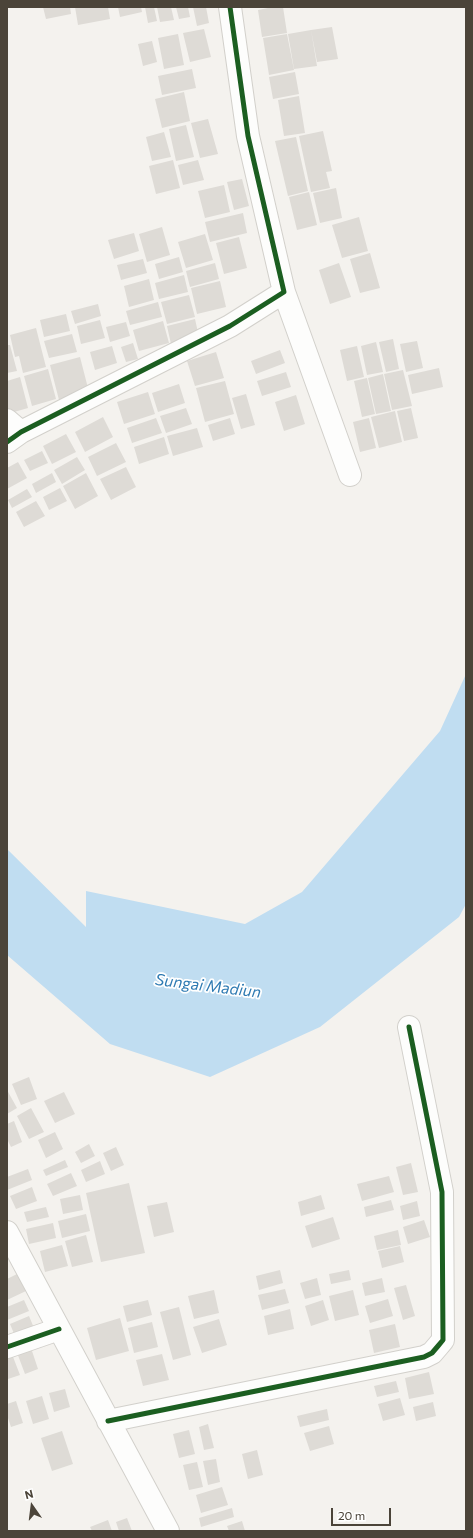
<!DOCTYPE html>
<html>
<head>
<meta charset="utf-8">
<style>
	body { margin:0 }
	#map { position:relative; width:473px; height:1538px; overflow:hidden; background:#f4f2ee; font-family:Commissioner,sans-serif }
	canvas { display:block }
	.frame { position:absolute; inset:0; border:8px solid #4b4439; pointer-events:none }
	.north { position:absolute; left:12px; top:1486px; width:40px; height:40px; -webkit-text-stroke:3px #fff; paint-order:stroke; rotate:346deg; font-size:11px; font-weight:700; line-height:16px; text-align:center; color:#4b4439 }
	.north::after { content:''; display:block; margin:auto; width:14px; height:18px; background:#4b4439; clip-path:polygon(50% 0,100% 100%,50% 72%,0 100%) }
	.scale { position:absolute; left:331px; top:1508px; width:60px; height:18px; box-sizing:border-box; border:2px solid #4b4439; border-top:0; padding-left:5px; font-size:12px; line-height:14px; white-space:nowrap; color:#4b4439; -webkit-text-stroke:3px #fff; paint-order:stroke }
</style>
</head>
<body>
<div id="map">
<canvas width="473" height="1538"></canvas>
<div class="frame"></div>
<div class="north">N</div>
<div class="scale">20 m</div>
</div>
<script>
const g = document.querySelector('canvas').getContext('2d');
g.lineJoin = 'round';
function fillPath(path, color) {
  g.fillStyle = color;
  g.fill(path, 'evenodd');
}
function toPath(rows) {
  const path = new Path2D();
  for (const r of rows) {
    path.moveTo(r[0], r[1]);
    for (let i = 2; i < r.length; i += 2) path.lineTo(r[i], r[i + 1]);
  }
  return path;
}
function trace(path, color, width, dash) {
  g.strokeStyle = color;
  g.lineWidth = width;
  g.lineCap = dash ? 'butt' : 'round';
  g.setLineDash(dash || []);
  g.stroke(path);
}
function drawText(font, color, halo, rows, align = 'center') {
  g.font = font + ' Commissioner,sans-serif';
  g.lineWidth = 3.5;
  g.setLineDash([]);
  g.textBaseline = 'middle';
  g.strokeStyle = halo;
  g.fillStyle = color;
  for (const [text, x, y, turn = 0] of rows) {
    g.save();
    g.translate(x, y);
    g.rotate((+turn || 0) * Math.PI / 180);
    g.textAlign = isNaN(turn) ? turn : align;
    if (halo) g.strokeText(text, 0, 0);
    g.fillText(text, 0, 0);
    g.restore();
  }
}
const water = toPath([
	[466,674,466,904,459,917,320,1027,210,1077,110,1044,7,955,7,849,86,927,86,891,245,924,302,892,440,731]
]);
const building = toPath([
	[43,7,70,7,71,14,46,19],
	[75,7,108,7,110,19,78,25],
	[118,7,141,7,142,12,120,17],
	[145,7,154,7,157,21,148,23],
	[157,7,171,7,174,20,160,22],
	[176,7,188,7,190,17,179,19],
	[193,7,206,7,209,23,197,26],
	[273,7,283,7,287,33,262,37,258,10],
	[332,27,338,59,317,62,311,30],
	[204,29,211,57,190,62,183,33],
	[311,30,317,66,294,69,288,34],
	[178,34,184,65,164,69,158,38],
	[287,34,294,70,269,75,263,38],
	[152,41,157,62,143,66,138,44],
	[192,69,196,88,162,95,158,76],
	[295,72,299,94,273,99,269,77],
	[184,92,190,121,162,128,155,99],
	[299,96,305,133,284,136,278,100],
	[208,119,218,154,200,158,191,123],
	[186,125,194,157,176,161,169,129],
	[323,131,332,171,326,172,330,188,311,192,299,136],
	[164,132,171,157,152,161,146,137],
	[296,137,308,191,288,196,275,141],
	[173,160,180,188,156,194,149,166],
	[198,160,204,180,183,185,178,165],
	[242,179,249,206,234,210,227,182],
	[224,185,230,212,205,218,198,191],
	[336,188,342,218,320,223,313,193],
	[309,192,317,225,297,230,289,197],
	[243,213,247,233,210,242,205,222],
	[359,217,368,251,342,258,332,225],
	[162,227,170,255,147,262,139,234],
	[134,233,139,251,114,259,108,240],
	[205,234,213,260,186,268,178,242],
	[239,237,247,268,224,274,216,243],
	[370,253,380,288,360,293,350,259],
	[179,257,183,272,159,279,155,264],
	[143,259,147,273,121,280,117,265],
	[215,263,219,279,190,287,186,271],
	[339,263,351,297,330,304,319,270],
	[184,275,188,292,159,299,155,283],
	[149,279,154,300,129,307,124,286],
	[220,281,226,307,197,314,191,288],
	[189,295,195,317,167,324,161,302],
	[158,302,162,317,130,325,126,311],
	[98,304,101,316,75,324,71,311],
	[66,314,70,331,44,337,40,320],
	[195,319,199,337,171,344,167,326],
	[100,320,105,338,81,344,77,326],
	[163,321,169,343,139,351,133,330],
	[126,322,130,336,110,342,106,327],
	[36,328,46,367,23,373,19,356,15,357,10,335],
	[72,334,77,352,49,358,44,341],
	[393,339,399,369,386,372,379,342],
	[417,341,423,368,406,372,400,344],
	[376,342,383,372,367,375,361,346],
	[133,343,138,359,126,362,121,347],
	[7,345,10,345,17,371,7,373],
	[112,346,117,363,95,370,90,352],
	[357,346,364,377,347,381,340,350],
	[280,350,285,363,256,374,251,361],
	[216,352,224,378,195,386,187,361],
	[80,357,89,392,59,400,50,365],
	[439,368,443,387,412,394,408,375],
	[48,369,56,399,32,406,24,376],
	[403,370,412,406,392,410,384,374],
	[286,372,291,387,262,396,257,381],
	[383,374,391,411,376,414,368,378],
	[20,377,28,408,7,414,7,381],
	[367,378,375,414,362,417,354,381],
	[225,381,234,414,205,422,196,388],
	[179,384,185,403,158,412,152,393],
	[148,392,155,414,124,424,117,402],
	[246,394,255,425,241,429,232,398],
	[296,395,305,424,284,431,275,402],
	[186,408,192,424,166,433,160,416],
	[411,408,418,438,404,441,397,411],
	[395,411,402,442,379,448,371,417],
	[103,417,113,437,85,452,75,432],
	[156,418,162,433,132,443,127,428],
	[230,418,235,434,213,441,208,425],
	[369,418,376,448,360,452,353,422],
	[197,428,203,447,173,456,167,436],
	[66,434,76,452,52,464,43,446],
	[164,437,169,454,139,464,134,447],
	[116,443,126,462,97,476,88,457],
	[42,451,48,463,30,471,24,460],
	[77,457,85,470,62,484,54,470],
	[18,462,27,478,7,489,7,468],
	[126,467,136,487,111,500,100,479],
	[52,473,56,482,36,493,32,484],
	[86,473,98,496,75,509,63,486],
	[60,488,67,501,49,510,43,497],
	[27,489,32,497,12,508,8,500],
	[36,501,45,516,24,527,16,512],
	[29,1077,37,1099,21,1105,12,1084],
	[7,1090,17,1108,7,1114],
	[64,1092,75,1114,55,1123,44,1101],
	[31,1108,44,1132,29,1139,17,1116],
	[14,1121,22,1142,11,1147,7,1139,7,1124],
	[55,1132,63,1149,46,1158,38,1140],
	[89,1144,95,1156,81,1163,75,1152],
	[116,1147,124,1165,111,1171,103,1153],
	[65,1160,68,1167,46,1176,43,1170],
	[100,1161,105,1174,86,1182,81,1170],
	[411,1163,418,1192,403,1195,396,1167],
	[28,1169,32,1180,7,1190,7,1177],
	[71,1173,77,1186,53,1196,47,1184],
	[389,1176,394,1192,362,1201,357,1184],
	[129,1183,145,1253,101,1262,86,1193],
	[32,1187,37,1201,16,1209,10,1196],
	[80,1195,83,1210,63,1214,60,1199],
	[321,1195,325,1209,301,1216,298,1202],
	[391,1200,394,1210,366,1217,364,1207],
	[417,1201,420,1216,403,1220,400,1206],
	[167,1202,174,1232,154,1237,147,1206],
	[46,1207,49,1217,27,1222,24,1212],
	[86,1214,90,1231,62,1238,58,1221],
	[333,1217,340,1239,312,1248,305,1226],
	[424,1220,430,1237,408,1244,403,1227],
	[53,1223,56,1238,29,1244,26,1229],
	[398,1230,401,1245,377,1250,374,1236],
	[86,1235,93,1262,72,1267,65,1241],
	[62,1245,68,1266,45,1272,40,1251],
	[400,1246,404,1262,382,1268,378,1251],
	[280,1270,283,1283,259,1290,256,1276],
	[349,1270,351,1280,331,1284,329,1274],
	[17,1274,26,1291,7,1300,7,1279],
	[317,1278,321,1295,305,1299,300,1283],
	[382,1278,385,1292,365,1296,362,1283],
	[406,1285,415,1316,403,1320,394,1288],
	[285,1289,289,1303,262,1310,258,1295],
	[214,1290,219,1313,194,1319,188,1296],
	[353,1290,359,1315,335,1321,329,1296],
	[388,1299,393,1316,370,1323,365,1306],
	[24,1300,29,1311,7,1320,7,1307],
	[148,1300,152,1315,127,1322,123,1306],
	[323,1300,329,1320,311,1326,305,1306],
	[179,1307,191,1355,173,1360,160,1312],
	[290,1309,294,1329,268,1335,264,1316],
	[29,1316,34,1328,15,1336,10,1324],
	[120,1318,129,1351,96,1360,87,1328],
	[219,1319,227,1345,202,1353,193,1327],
	[152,1322,158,1347,134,1353,128,1328],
	[395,1324,400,1347,374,1353,369,1330],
	[30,1345,38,1369,25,1374,16,1350],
	[10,1349,20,1375,8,1379,7,1376,7,1350],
	[162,1354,169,1380,143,1386,136,1360],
	[429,1372,434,1394,409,1399,405,1378],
	[396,1381,399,1392,377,1397,374,1386],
	[65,1389,70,1407,54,1412,49,1393],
	[42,1396,49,1419,33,1424,26,1401],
	[400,1398,405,1415,383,1421,378,1404],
	[16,1401,23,1423,11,1427,7,1415,7,1404],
	[433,1402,436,1416,416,1421,413,1407],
	[327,1409,329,1420,300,1427,297,1416],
	[208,1424,214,1448,204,1450,199,1427],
	[329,1426,334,1444,310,1451,304,1433],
	[189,1430,195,1454,179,1458,173,1434],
	[62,1431,73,1464,52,1471,41,1438],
	[257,1450,263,1475,248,1479,242,1454],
	[216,1459,220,1482,208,1485,203,1461],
	[197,1462,203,1487,189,1490,183,1465],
	[222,1487,228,1505,201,1513,196,1495],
	[232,1508,234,1517,201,1527,199,1518],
	[127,1518,132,1531,119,1531,116,1522],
	[108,1520,112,1531,92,1531,90,1527],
	[242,1521,245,1531,229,1531,227,1526]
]);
const minor = toPath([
	[284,292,350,475],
	[7,420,21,432],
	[7,442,21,432,230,326,284,292,248,136,230,7],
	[7,1232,168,1531],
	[7,1347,59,1329],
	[108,1421,424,1357,432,1353,438,1346,443,1340,442,1192,409,1027]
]);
const cycleway = toPath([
	[7,442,21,432,230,326,284,292,248,136,230,7],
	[7,1347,59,1329],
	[108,1421,424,1357,432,1353,438,1346,443,1340,442,1192,409,1027]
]);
const waterNames = [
	["Sungai Madiun",208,986,7]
];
fillPath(water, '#c0ddf1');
fillPath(building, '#dedbd6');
trace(minor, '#d2d0cb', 24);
trace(minor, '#fdfdfc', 22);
trace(cycleway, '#1b5e20', 5);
drawText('italic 16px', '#2e7ab2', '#fff', waterNames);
</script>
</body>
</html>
